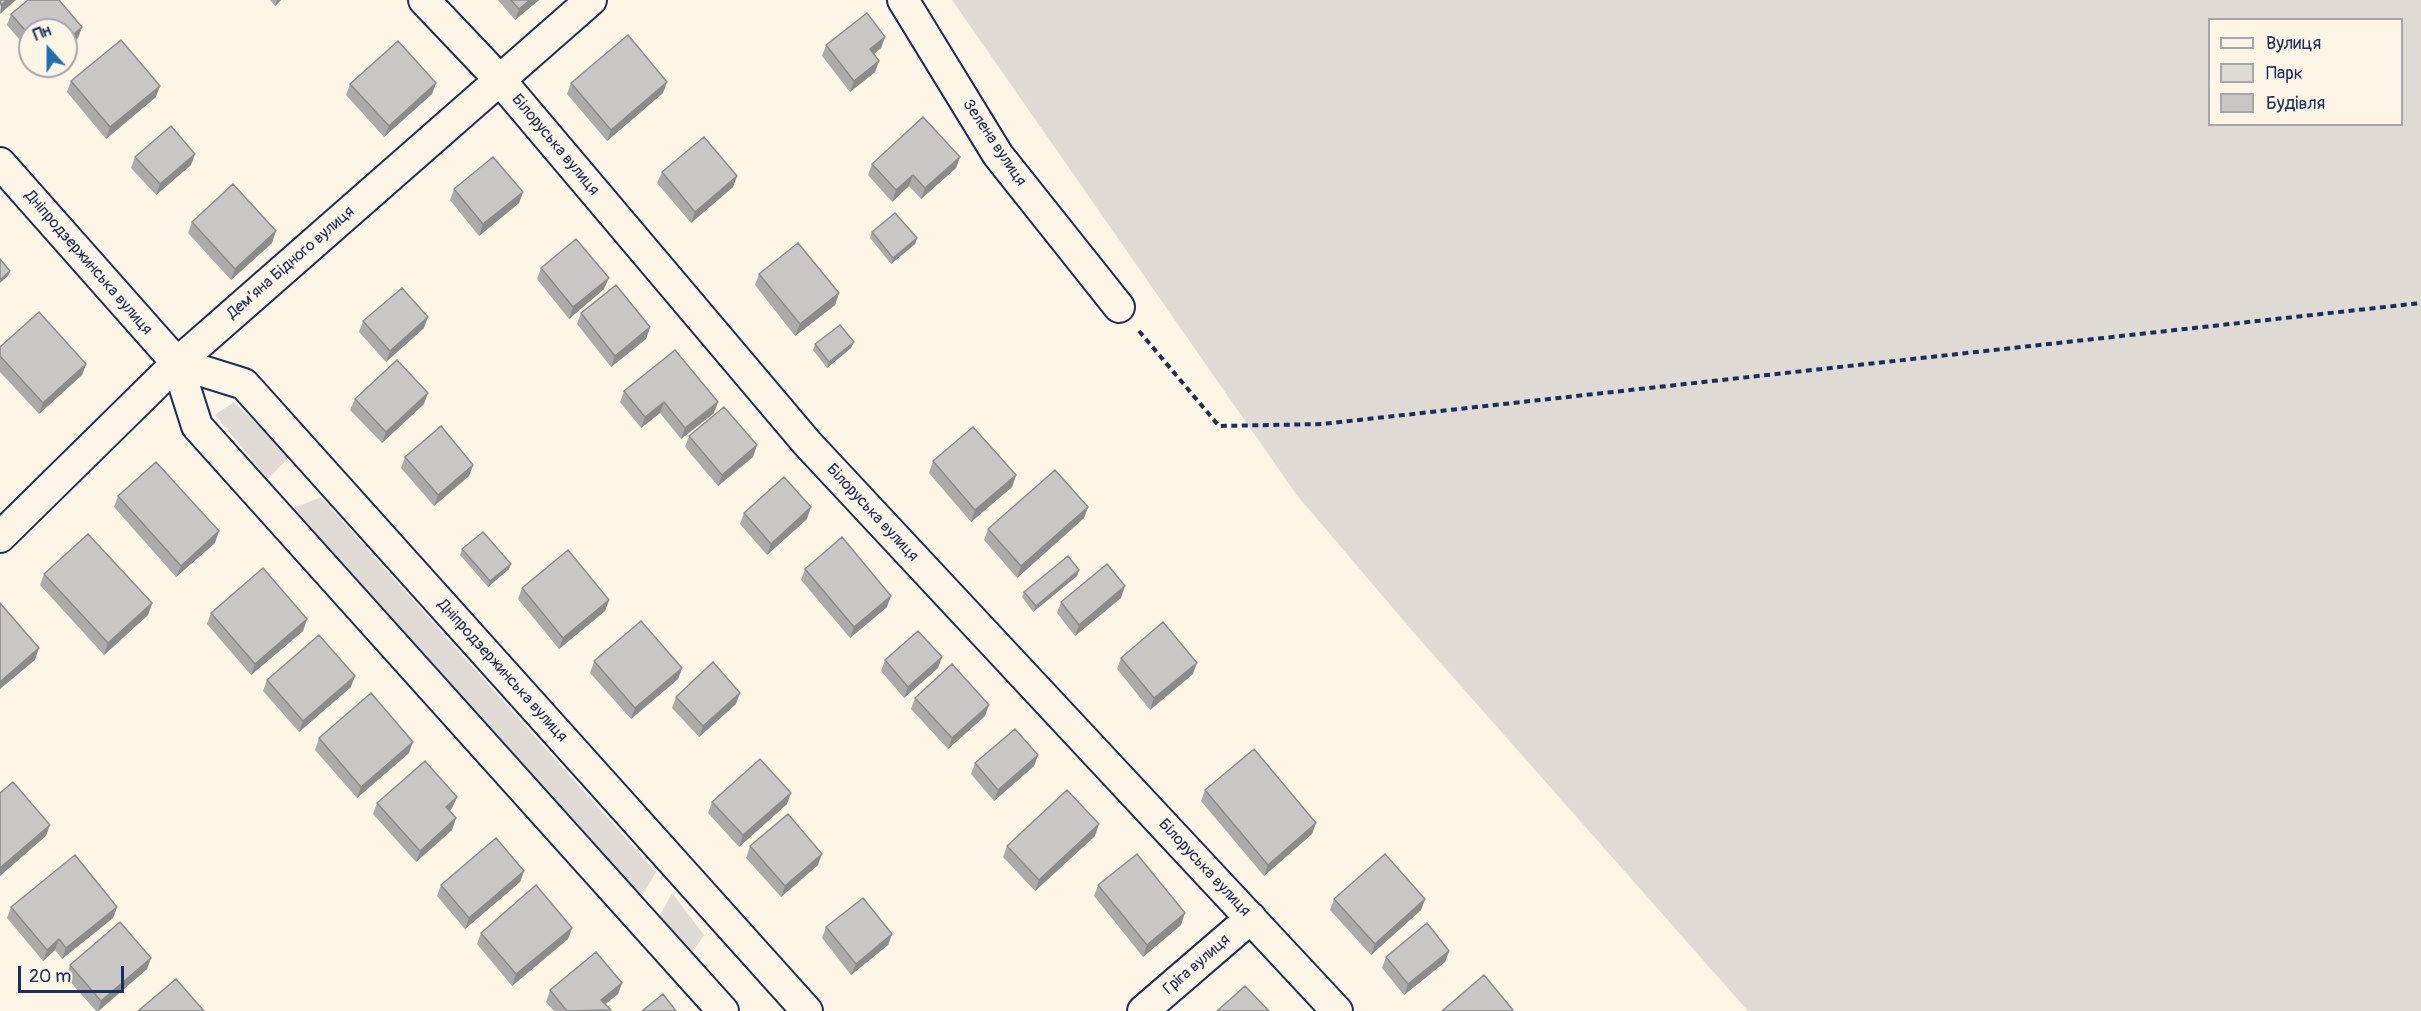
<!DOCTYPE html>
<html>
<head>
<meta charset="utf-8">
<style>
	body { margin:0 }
	#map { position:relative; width:2421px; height:1011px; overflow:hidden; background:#fcf5e5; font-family:Pangolin,sans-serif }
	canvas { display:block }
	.legend { position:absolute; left:2208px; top:18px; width:195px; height:108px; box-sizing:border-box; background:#fcf5e5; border:2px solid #a2a6af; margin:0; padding:8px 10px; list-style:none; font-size:18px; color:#1b2f5e }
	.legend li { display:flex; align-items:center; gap:12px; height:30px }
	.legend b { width:30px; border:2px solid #a2a6af }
	.north { position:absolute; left:18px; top:18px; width:60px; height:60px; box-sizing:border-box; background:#fcf5e5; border:2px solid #a2a6af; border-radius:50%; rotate:339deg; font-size:16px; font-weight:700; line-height:24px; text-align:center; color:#1b2f5e }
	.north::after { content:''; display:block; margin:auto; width:21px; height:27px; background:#1f6fb2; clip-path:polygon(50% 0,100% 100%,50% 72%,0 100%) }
	.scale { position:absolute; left:18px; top:966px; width:106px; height:27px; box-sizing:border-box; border:3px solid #1b2f5e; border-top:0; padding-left:8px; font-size:18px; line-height:21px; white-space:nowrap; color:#1b2f5e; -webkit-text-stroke:4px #fcf5e5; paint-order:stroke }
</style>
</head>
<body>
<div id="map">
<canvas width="2421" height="1011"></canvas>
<ul class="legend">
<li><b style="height:8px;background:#fcf5e5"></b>Вулиця</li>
<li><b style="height:16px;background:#dfdbd4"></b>Парк</li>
<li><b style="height:16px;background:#c8c7c6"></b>Будівля</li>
</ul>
<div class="north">Пн</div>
<div class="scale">20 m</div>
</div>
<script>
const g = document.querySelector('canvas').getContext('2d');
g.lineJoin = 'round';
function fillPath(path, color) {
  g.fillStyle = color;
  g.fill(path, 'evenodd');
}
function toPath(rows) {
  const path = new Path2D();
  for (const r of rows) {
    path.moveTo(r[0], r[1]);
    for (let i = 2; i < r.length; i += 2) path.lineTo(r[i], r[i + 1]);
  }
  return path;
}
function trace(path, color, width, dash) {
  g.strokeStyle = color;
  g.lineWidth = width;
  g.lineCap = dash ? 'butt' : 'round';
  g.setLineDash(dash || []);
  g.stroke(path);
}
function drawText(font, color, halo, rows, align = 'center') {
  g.font = font + ' Pangolin,sans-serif';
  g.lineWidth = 4.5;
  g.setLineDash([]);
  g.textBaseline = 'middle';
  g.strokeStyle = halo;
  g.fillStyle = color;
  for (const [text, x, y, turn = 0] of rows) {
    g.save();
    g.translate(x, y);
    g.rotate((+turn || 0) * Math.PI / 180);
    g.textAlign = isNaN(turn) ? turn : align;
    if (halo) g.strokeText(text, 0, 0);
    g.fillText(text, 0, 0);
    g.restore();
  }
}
const green = toPath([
	[952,0,2421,0,2421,1011,1748,1011,1414,633,1296,494],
	[2210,20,2402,20,2402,124,2210,124],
	[234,402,290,456,268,479,215,415],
	[321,497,656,872,640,899,294,508],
	[672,893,704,935,691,955,658,919]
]);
const path = toPath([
	[1139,331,1219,426,1322,424,2421,303]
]);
const street = toPath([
	[424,0,500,80,807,443,1337,1011],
	[903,0,998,155,1119,307],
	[0,163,177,363,197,426,723,1011],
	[177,363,244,384,807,1011],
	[0,537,177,363,591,0],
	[1143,1011,1251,918]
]);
const wall = toPath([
	[270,0,281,0,275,6],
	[498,0,539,0,515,20],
	[11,14,82,27,78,38,30,30,30,52,7,25],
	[885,37,881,48,874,54,879,61,875,72,850,92,822,56,826,45],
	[71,81,156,97,106,139,67,92],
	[436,83,432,94,384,137,346,95,350,84],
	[571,83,663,93,607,141,567,94],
	[135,157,191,165,156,195,131,168],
	[960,157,956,168,921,199,909,186,892,202,868,175,872,164],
	[662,172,737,176,733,187,691,223,657,183],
	[454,189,523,192,519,203,479,236,450,200],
	[192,222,272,243,231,280,188,233],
	[872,232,917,238,915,244,891,264,870,238],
	[541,268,604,289,569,319,537,279],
	[759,274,839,293,835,305,795,336,755,285],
	[581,313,650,327,646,339,611,367,577,324],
	[363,321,424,328,386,362,359,332],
	[815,344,851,348,827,368,813,350],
	[0,347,86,364,82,375,39,414,0,372],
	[624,391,714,413,681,439,660,413,641,428,620,402],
	[355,399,424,404,382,443,350,410],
	[689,436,757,445,753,457,718,486,685,447],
	[405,457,473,465,469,476,434,506,401,468],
	[933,461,1016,475,1012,487,971,522,929,473],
	[118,496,215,543,176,577,114,507],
	[1088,507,1084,518,1017,578,984,540,988,529],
	[744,513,807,519,767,555,740,524],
	[462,549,509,569,488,587,460,555],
	[805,569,887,607,850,638,801,580],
	[1079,570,1077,576,1033,612,1022,597,1024,592],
	[44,574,152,603,148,615,104,655,40,585],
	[522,588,609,600,605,611,559,649,518,599],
	[1121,598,1075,636,1057,613,1061,602],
	[211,613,307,619,303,631,251,675,207,624],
	[1121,658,1193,674,1150,710,1117,669],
	[885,660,938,668,904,698,881,671],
	[594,662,682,668,678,679,631,719,590,673],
	[267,680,351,687,299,732,263,691],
	[676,697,736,704,699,737,672,708],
	[915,698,985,716,948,749,911,709],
	[319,738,409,753,357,798,315,750],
	[1038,755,1034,766,994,801,971,774,975,763],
	[1205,790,1312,834,1264,876,1201,801],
	[457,797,452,808,450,811,456,818,452,830,416,862,373,814,377,803],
	[712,802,787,804,739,847,708,813],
	[1095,836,1035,891,1003,857,1007,846],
	[750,846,818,865,781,897,746,858],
	[524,871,520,882,465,929,437,896,441,885],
	[1098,885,1181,925,1143,957,1094,896],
	[1334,899,1425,899,1421,910,1371,955,1330,910],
	[11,907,117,907,113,918,62,959,55,950,43,961,7,918],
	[826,927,892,934,888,945,851,975,822,938],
	[572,928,568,939,512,986,477,944,481,933],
	[1449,951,1445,962,1404,995,1382,968,1386,957],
	[151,958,147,969,99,1011,96,1011,66,977,70,965],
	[622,983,618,994,605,1004,610,1011,554,1011,546,1002,550,990]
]);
const shadedWall = toPath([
	[7,0,16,0,0,14,1,5],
	[277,0,281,0,275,6],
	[530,0,539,0,515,20,519,9],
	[82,27,78,38,66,48,66,41],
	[885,37,881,48,866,60,870,49],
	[879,61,875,72,850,92,854,81],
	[667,82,663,93,607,141,611,130],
	[436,83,432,94,384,137,389,126],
	[160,86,156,97,106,139,110,127],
	[195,154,191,165,156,195,160,184],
	[960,157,956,168,921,199,925,188],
	[913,175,909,186,892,202,896,190],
	[737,176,733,187,691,223,695,212],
	[523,192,519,203,479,236,483,224],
	[276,231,272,243,231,280,235,269],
	[917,238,915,244,891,264,893,258],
	[10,271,8,276,0,283,0,280],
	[609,278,604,289,569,319,573,307],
	[839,293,835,305,795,336,800,324],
	[428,317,424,328,386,362,390,351],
	[650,327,646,339,611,367,615,356],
	[854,342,851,348,827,368,829,362],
	[86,364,82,375,39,414,43,403],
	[428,393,424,404,382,443,386,432],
	[664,402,660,413,641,428,645,417],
	[718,402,714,413,681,439,685,428],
	[757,445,753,457,718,486,722,475],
	[473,465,469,476,434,506,438,495],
	[1016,475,1012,487,971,522,975,510],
	[811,507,807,519,767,555,771,544],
	[1088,507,1084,518,1017,578,1021,566],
	[219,531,215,543,176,577,181,566],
	[511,564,509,569,488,587,490,581],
	[1079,570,1077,576,1033,612,1036,606],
	[1125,586,1121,598,1075,636,1079,625],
	[891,596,887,607,850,638,854,627],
	[609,600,605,611,559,649,563,638],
	[152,603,148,615,104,655,108,643],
	[307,619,303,631,251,675,255,664],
	[39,648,35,660,0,689,0,682],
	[942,657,938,668,904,698,908,687],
	[1197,663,1193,674,1150,710,1154,698],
	[682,668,678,679,631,719,635,708],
	[355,676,351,687,299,732,303,721],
	[740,693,736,704,699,737,703,726],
	[989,705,985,716,948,749,952,738],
	[413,742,409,753,357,798,361,787],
	[1038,755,1034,766,994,801,998,790],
	[791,793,787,804,739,847,743,835],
	[457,797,452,808,442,818,446,807],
	[456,818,452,830,416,862,420,851],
	[1316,823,1312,834,1264,876,1268,865],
	[1099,824,1095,836,1035,891,1039,880],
	[50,825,46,836,0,876,0,868],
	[822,854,818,865,781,897,785,886],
	[524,871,520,882,465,929,469,918],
	[1425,899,1421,910,1371,955,1375,944],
	[117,907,113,918,62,959,66,948],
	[1185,913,1181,925,1143,957,1147,945],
	[572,928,568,939,512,986,516,974],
	[892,934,888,945,851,975,856,964],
	[59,939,55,950,43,961,47,950],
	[1449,951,1445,962,1404,995,1408,984],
	[151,958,147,969,98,1011,101,1001],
	[622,983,618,994,597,1011,601,1000]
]);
const building = toPath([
	[0,0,7,0,1,5,0,0],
	[28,0,59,0,82,27,66,41,66,30,30,30,30,36,11,14,28,0],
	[511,0,530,0,519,9,511,0],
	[867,13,885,37,870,49,879,61,854,81,826,45,867,13],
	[628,35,667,82,611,130,571,83,628,35],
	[121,40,160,86,110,127,71,81,121,40],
	[398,41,436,83,389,126,350,84,398,41],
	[923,117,960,157,925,188,913,175,896,190,872,164,923,117],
	[171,126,195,154,160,184,135,157,171,126],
	[704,137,737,176,695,212,662,172,704,137],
	[493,157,523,192,483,224,454,189,493,157],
	[233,184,276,231,235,269,192,222,233,184],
	[895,213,917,238,893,258,872,232,895,213],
	[576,239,609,278,573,307,541,268,576,239],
	[798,243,839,293,800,324,759,274,798,243],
	[0,259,10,271,0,280,0,259],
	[616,285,650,327,615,356,581,313,616,285],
	[402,288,428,317,390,351,363,321,402,288],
	[39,312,86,364,43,403,0,356,0,347,39,312],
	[840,325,854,342,829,362,815,344,840,325],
	[675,350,718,402,685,428,664,402,645,417,624,391,675,350],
	[397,360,428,393,386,432,355,399,397,360],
	[724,407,757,445,722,475,689,436,724,407],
	[441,426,473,465,438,495,405,457,441,426],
	[973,427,1016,475,975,510,933,461,973,427],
	[156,462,219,531,181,566,118,496,156,462],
	[1055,470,1088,507,1021,566,988,529,1055,470],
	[784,477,811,507,771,544,744,513,784,477],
	[483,532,511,564,490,581,462,549,483,532],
	[88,534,152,603,108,643,44,574,88,534],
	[842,537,891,596,854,627,805,569,842,537],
	[568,550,609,600,563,638,522,588,568,550],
	[1068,556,1079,570,1036,606,1024,592,1068,556],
	[1107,564,1125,586,1079,625,1061,602,1107,564],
	[263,568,307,619,255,664,211,613,263,568],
	[0,603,39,648,0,682,0,603],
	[641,621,682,668,635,708,594,661,641,621],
	[1163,622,1197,663,1154,698,1121,658,1163,622],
	[918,631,942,657,908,687,885,660,918,631],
	[319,635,355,676,303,721,267,680,319,635],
	[713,662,740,693,703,726,676,697,713,662],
	[952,664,989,705,952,738,915,698,952,664],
	[371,693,413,742,361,787,319,738,371,693],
	[1015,729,1038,755,998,790,975,763,1015,729],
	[1254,749,1316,823,1268,865,1205,790,1254,749],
	[760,759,791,793,743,835,712,802,760,759],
	[425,761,457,797,446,807,456,818,420,851,377,803,425,761],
	[13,782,50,825,0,868,0,793,13,782],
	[1067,790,1099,824,1039,880,1007,846,1067,790],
	[788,814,822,854,785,886,750,846,788,814],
	[496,838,524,871,469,918,441,885,496,838],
	[1137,854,1185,913,1147,945,1098,885,1137,854],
	[1385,854,1425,899,1375,944,1334,899,1385,854],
	[75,855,117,907,66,948,59,939,47,950,11,907,75,855],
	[536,885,572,928,516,974,481,933,536,885],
	[863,898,892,934,856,964,826,927,863,898],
	[120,922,151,958,101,1001,70,965,120,922],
	[1427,923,1449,951,1408,984,1386,957,1427,923],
	[596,952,622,983,601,1000,611,1010,567,1011,550,990,596,952],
	[1484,975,1513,1010,1512,1011,1442,1011,1484,975],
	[176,979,204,1011,138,1011,176,979],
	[1245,986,1269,1011,1217,1011,1245,986],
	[663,994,676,1011,642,1011,663,994]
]);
const streetNames = [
	["Зелена вулиця",994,143,56],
	["Білоруська вулиця",555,145,50],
	["Дніпродзержинська вулиця",88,263,49],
	["Дем’яна Бідного вулиця",291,263,-41],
	["Білоруська вулиця",872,513,47],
	["Дніпродзержинська вулиця",502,671,48],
	["Білоруська вулиця",1204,868,47],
	["Гріга вулиця",1197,965,-41]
];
fillPath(green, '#dfdbd4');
trace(street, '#1b2f5e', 34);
trace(path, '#1b2f5e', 4, [6, 4.5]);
trace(street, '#fcf5e5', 30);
fillPath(wall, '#acabaa');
fillPath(shadedWall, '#8c8b8b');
fillPath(building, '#c8c7c6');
trace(building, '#8c8b8b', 1.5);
drawText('16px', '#1b2f5e', '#fcf5e5', streetNames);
</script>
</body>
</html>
